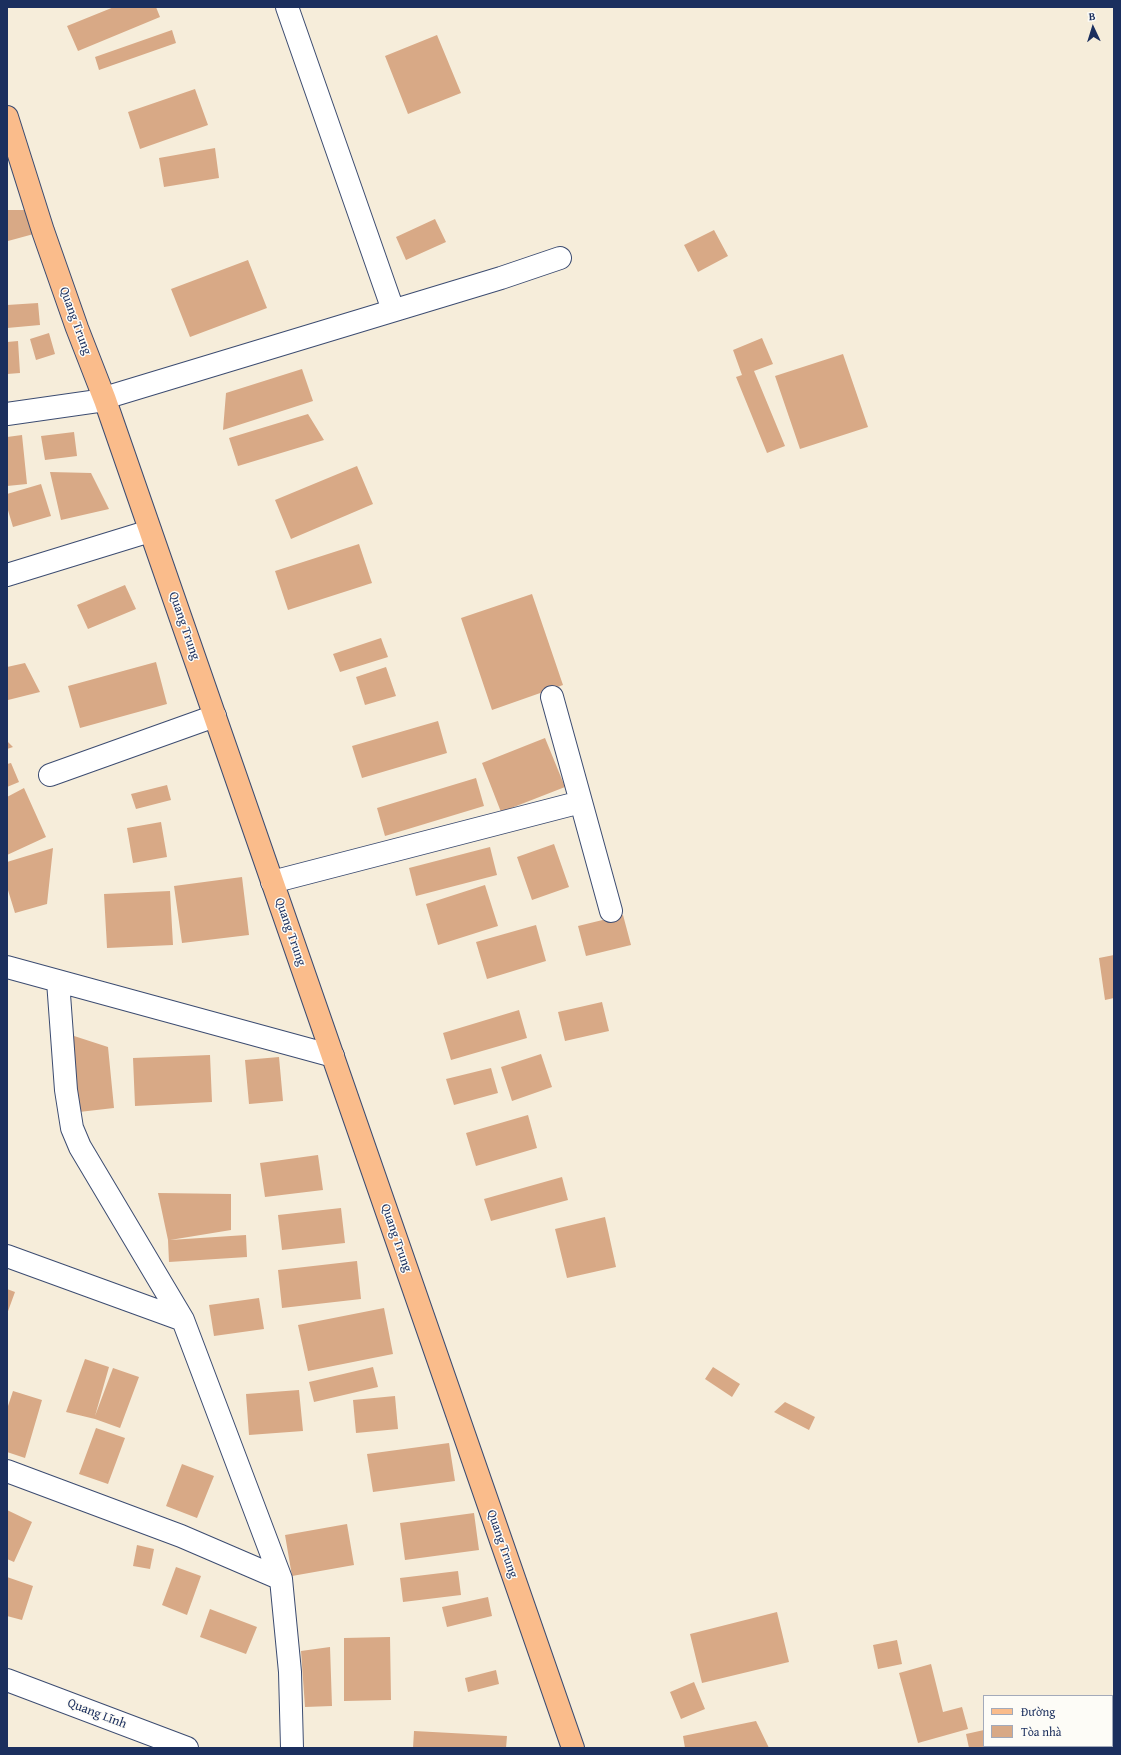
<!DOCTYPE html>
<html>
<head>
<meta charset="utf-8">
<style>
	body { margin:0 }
	#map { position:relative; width:1121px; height:1755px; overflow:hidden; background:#f6edda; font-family:"Gentium Book Plus",serif }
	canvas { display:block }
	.frame { position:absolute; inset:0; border:8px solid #1b2f5e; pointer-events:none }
	.legend { position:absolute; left:983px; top:1695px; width:130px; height:52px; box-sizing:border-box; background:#fdfcf7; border:1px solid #a3aaba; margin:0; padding:5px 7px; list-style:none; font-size:12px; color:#1b2f5e }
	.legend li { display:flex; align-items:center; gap:8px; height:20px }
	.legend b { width:20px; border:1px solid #a3aaba }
	.north { position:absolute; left:1073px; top:8px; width:40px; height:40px; -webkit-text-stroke:3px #fdfcf7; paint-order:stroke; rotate:356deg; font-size:11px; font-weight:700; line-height:16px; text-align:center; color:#1b2f5e }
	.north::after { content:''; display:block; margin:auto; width:14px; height:18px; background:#1b2f5e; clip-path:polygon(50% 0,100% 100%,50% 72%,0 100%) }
</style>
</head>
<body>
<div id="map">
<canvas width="1121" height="1755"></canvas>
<div class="frame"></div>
<ul class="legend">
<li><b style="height:5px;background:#fabc8b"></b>Đường</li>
<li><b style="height:11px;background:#d8a986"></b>Tòa nhà</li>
</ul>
<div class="north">B</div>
</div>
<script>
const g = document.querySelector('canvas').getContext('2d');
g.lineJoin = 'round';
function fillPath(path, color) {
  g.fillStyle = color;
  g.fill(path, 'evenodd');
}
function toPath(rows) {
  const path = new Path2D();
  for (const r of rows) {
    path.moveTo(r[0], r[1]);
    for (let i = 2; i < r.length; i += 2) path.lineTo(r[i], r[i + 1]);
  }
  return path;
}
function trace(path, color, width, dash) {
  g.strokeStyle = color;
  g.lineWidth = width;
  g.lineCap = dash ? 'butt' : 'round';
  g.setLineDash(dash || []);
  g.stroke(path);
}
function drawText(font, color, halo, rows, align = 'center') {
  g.font = font + ' "Gentium Book Plus",serif';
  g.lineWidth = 3;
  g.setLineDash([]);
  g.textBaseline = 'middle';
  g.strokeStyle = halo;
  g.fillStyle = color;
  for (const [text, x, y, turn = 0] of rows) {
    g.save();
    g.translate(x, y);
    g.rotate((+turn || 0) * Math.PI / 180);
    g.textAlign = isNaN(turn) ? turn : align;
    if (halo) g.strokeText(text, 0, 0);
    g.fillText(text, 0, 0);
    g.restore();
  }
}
const building = toPath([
	[114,7,156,7,160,17,78,51,67,26],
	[172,30,176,43,99,70,95,57],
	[437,35,461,93,408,114,385,56],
	[195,89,208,125,140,149,128,112],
	[215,148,219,178,164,187,159,158],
	[7,210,35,210,41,232,8,241],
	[435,219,446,242,406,260,396,237],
	[714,230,728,256,698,272,684,245],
	[248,260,267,308,190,337,171,289],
	[38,303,40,325,7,328,7,305],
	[49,333,55,354,36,360,30,339],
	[762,338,773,364,754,371,785,446,767,453,736,377,742,375,733,350],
	[18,341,20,373,7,374,7,342],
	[843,354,868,427,800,449,775,376],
	[302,369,313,401,223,430,226,393],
	[308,414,324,440,238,466,229,438],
	[74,432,77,456,45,460,41,436],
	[22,435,27,484,7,486,7,437],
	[357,466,373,504,291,539,275,500],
	[50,472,91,473,109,509,61,520],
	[41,484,51,516,13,527,7,507,7,494],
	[359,544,372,583,288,610,275,571],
	[125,585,136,609,88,629,77,605],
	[532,594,563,685,492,710,461,618],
	[381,638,388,657,340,672,333,654],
	[156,662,167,704,80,728,68,686],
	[25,663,40,692,8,700,7,667],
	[386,667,396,696,365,705,356,677],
	[438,721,447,753,362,778,352,746],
	[545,738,565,787,501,812,482,763],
	[7,741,13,747,7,749],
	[11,763,19,782,7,787,7,764],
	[476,778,484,806,385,836,377,808],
	[167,785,171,800,136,809,131,794],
	[24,788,46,837,7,855,7,797],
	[161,822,167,857,133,863,127,828],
	[554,844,569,887,532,900,517,857],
	[490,847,497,875,416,896,409,868],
	[53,848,47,904,15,913,7,887,7,862],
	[242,877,249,935,182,943,174,886],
	[485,885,498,926,438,945,426,904],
	[170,891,173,945,107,948,104,894],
	[623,915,631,945,586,956,578,926],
	[536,925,546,961,487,979,476,942],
	[1114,955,1114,998,1105,1000,1099,958],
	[602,1002,609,1031,565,1041,558,1012],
	[519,1010,527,1038,451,1060,443,1033],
	[71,1035,108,1047,114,1108,79,1112],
	[541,1054,552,1087,512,1101,501,1067],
	[210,1055,212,1102,135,1106,133,1058],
	[279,1057,283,1101,249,1104,245,1060],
	[491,1068,498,1093,454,1105,446,1079],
	[528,1115,537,1148,476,1166,466,1133],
	[318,1155,323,1190,265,1197,260,1163],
	[562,1177,568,1200,491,1221,484,1199],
	[158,1193,231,1194,231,1230,170,1240,246,1235,247,1257,169,1262,168,1240],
	[341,1208,345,1243,282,1250,278,1215],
	[605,1217,616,1267,567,1278,555,1229],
	[357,1261,361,1299,282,1308,278,1270],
	[7,1289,15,1292,7,1314],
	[259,1298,264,1329,214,1336,209,1305],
	[384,1308,393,1354,308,1371,298,1325],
	[85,1359,109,1367,95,1416,113,1368,139,1377,120,1428,95,1419,66,1412],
	[373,1367,378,1387,314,1402,309,1382],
	[713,1367,740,1384,732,1397,705,1379],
	[299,1390,303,1431,249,1435,246,1394],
	[13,1391,42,1400,25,1458,7,1452,7,1409],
	[395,1396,398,1429,356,1433,353,1400],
	[785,1402,815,1417,809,1430,774,1412],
	[96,1428,125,1438,108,1484,79,1474],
	[449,1443,455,1481,373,1492,367,1454],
	[182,1464,214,1476,197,1518,166,1506],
	[7,1510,32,1522,14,1562,7,1559],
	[474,1513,479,1550,405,1560,400,1523],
	[347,1524,354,1565,292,1576,285,1535],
	[137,1545,154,1549,150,1569,133,1566],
	[176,1567,201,1576,187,1615,162,1605],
	[458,1571,461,1595,403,1602,400,1578],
	[7,1577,33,1586,22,1620,7,1616],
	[488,1597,492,1616,447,1627,442,1607],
	[210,1609,257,1627,246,1654,200,1637],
	[777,1612,789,1662,702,1683,690,1634],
	[390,1637,391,1700,344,1701,344,1638],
	[897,1640,902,1664,878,1669,873,1645],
	[330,1647,332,1706,305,1707,301,1651],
	[931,1664,943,1712,962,1707,968,1729,918,1743,899,1673],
	[496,1670,499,1684,468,1692,465,1678],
	[694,1682,705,1709,681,1719,670,1692],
	[756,1721,769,1748,685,1748,683,1736],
	[984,1730,984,1746,991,1746,992,1748,969,1748,966,1734],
	[414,1731,507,1736,506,1748,413,1748]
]);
const minor = toPath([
	[287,7,393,310],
	[7,414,105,400,111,396,501,278,560,258],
	[7,575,150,531],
	[552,697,581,802],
	[50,775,215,716],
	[272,882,581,802,611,911],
	[7,967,333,1056],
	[58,981,66,1090,72,1128,80,1147,183,1320,281,1579,290,1672,292,1748],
	[7,1256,183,1320],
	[7,1471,181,1536,281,1579],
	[7,1680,187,1748]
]);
const major = toPath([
	[7,117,43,231,77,328,105,400,573,1748]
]);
const streetNames = [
	["Quang Trung",75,321,70],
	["Quang Trung",184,626,71],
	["Quang Trung",290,932,71],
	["Quang Trung",396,1238,71],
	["Quang Trung",502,1544,71],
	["Quang Lĩnh",97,1714,21]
];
fillPath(building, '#d8a986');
trace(minor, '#3c4c71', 24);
trace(major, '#3c4c71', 24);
trace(minor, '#fff', 22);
trace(major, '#fabc8b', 22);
drawText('13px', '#1b2f5e', '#fdfcf7', streetNames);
</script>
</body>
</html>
